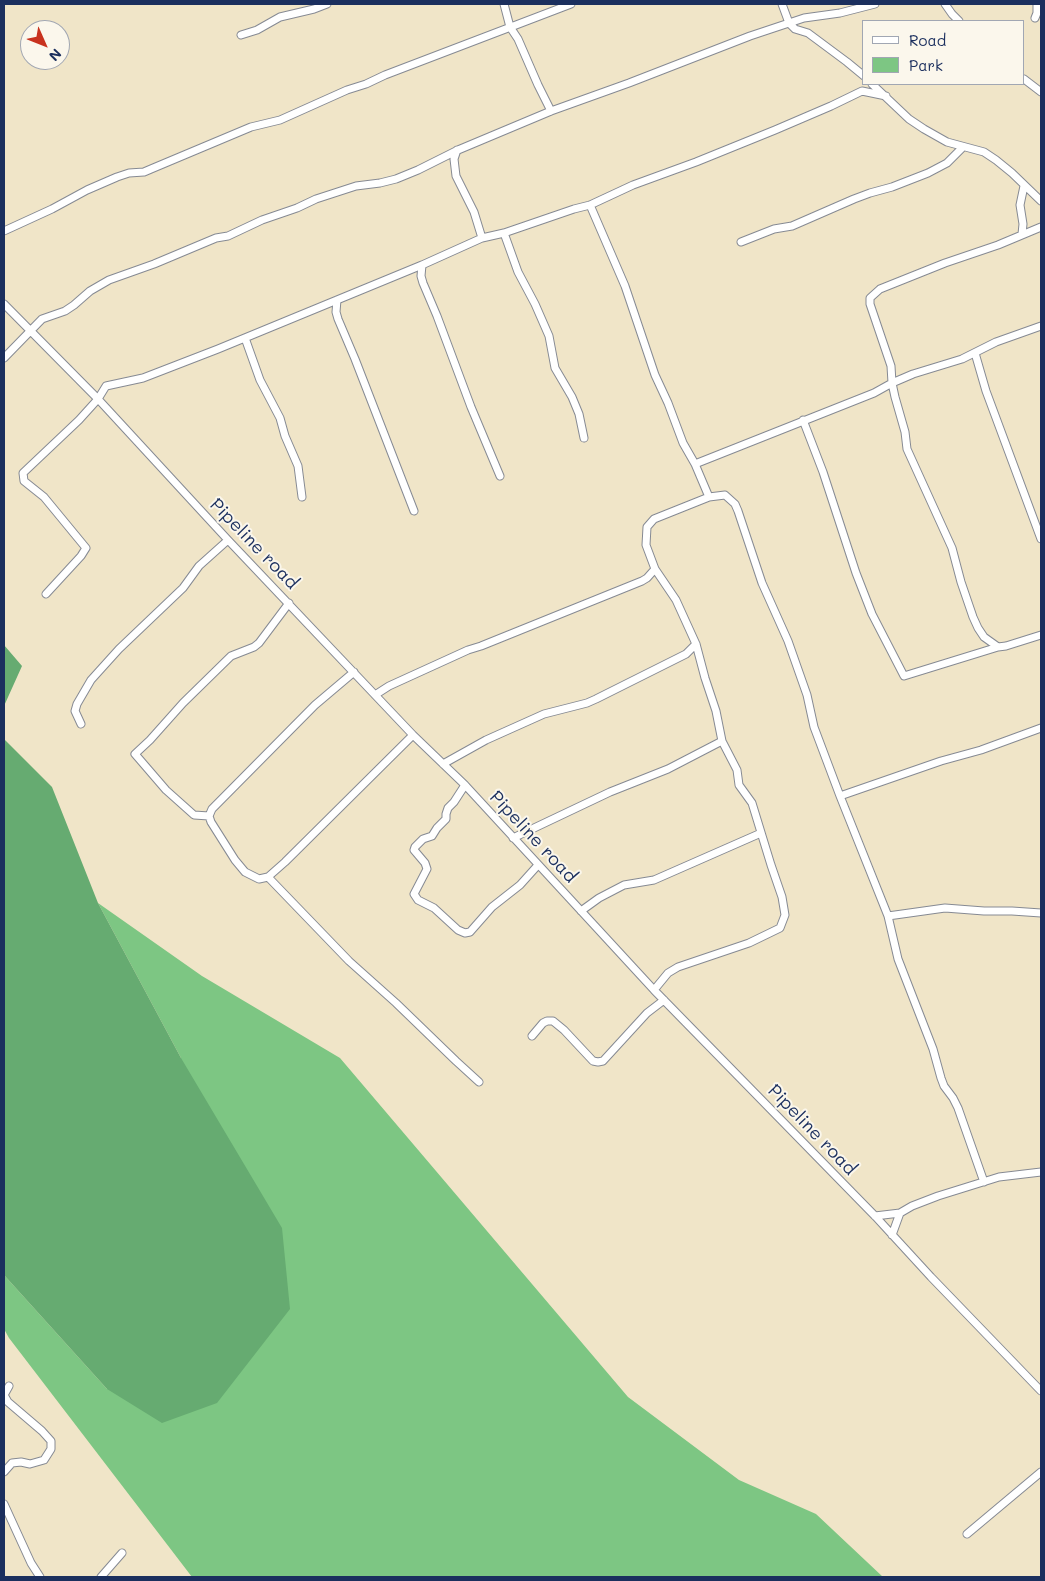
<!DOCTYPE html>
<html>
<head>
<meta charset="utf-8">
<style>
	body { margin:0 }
	#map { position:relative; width:1045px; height:1581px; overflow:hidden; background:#f0e5c8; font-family:Mali,sans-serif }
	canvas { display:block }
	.frame { position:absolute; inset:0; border:5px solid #1b2f5e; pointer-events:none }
	.legend { position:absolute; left:862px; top:20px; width:162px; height:65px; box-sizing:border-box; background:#fbf7ec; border:1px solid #a1a7b3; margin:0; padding:6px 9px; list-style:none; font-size:15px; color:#1b2f5e }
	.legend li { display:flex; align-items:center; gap:10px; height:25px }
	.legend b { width:25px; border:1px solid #a1a7b3 }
	.north { position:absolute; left:20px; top:20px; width:50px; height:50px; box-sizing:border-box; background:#fbf7ec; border:1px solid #a1a7b3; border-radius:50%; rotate:134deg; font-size:14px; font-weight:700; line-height:20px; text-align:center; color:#1b2f5e }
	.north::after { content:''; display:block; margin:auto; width:18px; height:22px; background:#c8321e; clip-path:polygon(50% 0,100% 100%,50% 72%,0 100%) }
</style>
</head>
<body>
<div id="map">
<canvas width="1045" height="1581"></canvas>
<div class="frame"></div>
<ul class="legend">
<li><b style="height:6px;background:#fff"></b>Road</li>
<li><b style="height:14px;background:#7dc683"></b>Park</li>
</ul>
<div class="north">N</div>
</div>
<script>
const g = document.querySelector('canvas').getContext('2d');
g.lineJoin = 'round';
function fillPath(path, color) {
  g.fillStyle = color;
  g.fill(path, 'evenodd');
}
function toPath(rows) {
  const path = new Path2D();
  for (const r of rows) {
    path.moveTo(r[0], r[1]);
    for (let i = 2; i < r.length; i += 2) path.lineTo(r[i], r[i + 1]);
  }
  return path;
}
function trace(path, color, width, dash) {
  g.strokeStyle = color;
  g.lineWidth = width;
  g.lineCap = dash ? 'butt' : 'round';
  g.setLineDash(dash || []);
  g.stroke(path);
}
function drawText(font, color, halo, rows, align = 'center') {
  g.font = font + ' Mali,sans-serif';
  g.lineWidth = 4;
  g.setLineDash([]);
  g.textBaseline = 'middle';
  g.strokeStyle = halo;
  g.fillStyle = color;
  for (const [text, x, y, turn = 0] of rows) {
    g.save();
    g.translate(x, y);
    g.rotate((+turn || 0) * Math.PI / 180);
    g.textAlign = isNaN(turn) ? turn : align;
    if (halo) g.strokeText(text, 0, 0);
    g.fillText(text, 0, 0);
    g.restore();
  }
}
const green = toPath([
	[98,903,202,976,340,1058,628,1397,739,1480,816,1514,883,1577,192,1577,9,1338,4,1329,4,1275,107,1389,181,1058]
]);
const forest = toPath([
	[4,645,22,666,4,706],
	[4,739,52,787,98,903,181,1058,282,1228,290,1309,217,1403,162,1423,107,1389,4,1275]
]);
const minor = toPath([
	[504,4,510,27,518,39,538,85,551,111],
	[782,4,789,23,795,29,808,33,847,62,864,76],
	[945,4,952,14,959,21],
	[1035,18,1037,13,1037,4],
	[241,35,257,30,280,17,314,9,327,4],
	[1024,79,1041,92],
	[872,84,909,119,924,129,947,142,984,152,996,160,1012,173,1041,201],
	[457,150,454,159,456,176,474,212,482,238],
	[590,205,625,286,655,375,668,403,683,443,695,464,709,497],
	[1041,227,998,245,945,263,880,289,870,298,870,304,891,366,892,383,895,397,905,432,907,449,952,548,961,582,973,617,978,628,984,637,998,647,1006,646,1041,635],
	[4,231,52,209,87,190,117,177,129,173,144,172,151,169,251,127,280,120,347,90,366,84,385,75,571,4],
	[504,233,518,272,535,304,549,336,555,368,572,397,579,414,584,438],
	[1022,234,1023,224,1020,205,1024,186],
	[741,242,774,229,792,226,854,199,870,193,892,187,928,173,947,163,963,147],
	[422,265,421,276,423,283,437,316,471,407,500,476],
	[337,300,336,312,338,319,355,359,414,511],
	[4,304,98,399,228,540,413,735,465,785,654,990,875,1216,931,1277,1041,1391],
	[245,338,260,380,280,418,285,436,298,466,302,497],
	[975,353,986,391,1041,539],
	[4,358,42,319,65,311,74,305,90,291,109,280,154,264,216,238,228,236,262,220,297,208,316,199,356,186,380,183,396,179,418,170,458,150,551,111,629,83,750,36,804,18,840,13,875,4],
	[803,420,823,472,856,573,872,614,904,676,998,647],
	[695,464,874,393,892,383,913,374,962,359,996,342,1041,326],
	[46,594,81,556,86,548,44,497,24,481,23,473,79,420,98,399,106,386,143,378,218,349,422,265,482,238,504,233,574,209,590,205,633,185,696,162,775,130,831,106,862,91,886,96],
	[354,672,315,705,212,809,209,816,211,822,235,860,245,872,259,879,268,877,285,862,413,735],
	[375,695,389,686,468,650,481,646,642,581,647,578,655,569],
	[81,724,75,711,77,704,91,680,119,649,183,588,199,566,228,540],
	[443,764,486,740,544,714,587,703,596,699,686,654,696,644],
	[465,785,454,802,448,808,446,814,446,819,437,828,432,836,423,839,415,847,414,850,425,863,427,869,414,894,418,900,434,908,458,930,465,933,470,932,492,907,520,885,538,865],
	[840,796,941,761,981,750,1041,728],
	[209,816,194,815,166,790,135,754,150,740,183,703,231,656,254,647,259,643,289,603],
	[513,838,610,792,668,769,722,741],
	[268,877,349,961,396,1003,456,1061,479,1082],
	[581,911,599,898,624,885,654,880,761,833],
	[888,916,945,908,984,911,1012,911,1041,913],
	[654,990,668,973,678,967,749,943,780,928,785,915,782,897,771,865,752,803,739,785,737,770,722,741,716,711,705,678,696,644,676,600,655,569,646,545,647,527,654,519,709,497,725,495,735,504,738,511,762,583,788,641,807,695,814,727,840,796,888,916,898,959,933,1049,941,1078,944,1086,953,1098,958,1108,984,1182],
	[532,1036,543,1023,547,1021,553,1021,564,1030,593,1061,598,1062,603,1061,647,1013,664,1000],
	[875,1216,900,1213,912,1206,938,1196,999,1177,1041,1172],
	[892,1235,900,1213],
	[4,1472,12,1463,21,1462,30,1464,44,1460,51,1449,51,1441,42,1431,8,1402,4,1395,9,1386],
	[4,1504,31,1563,40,1577],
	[967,1534,1041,1472],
	[101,1577,122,1553]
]);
const streetNames = [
	["Pipeline road",254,544,46],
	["Pipeline road",533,837,47],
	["Pipeline road",812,1130,46]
];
fillPath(green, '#7dc683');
fillPath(forest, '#66ab71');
trace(minor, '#868a93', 9);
trace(minor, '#fff', 7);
drawText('18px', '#1b2f5e', '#fbf7ec', streetNames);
</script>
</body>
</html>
